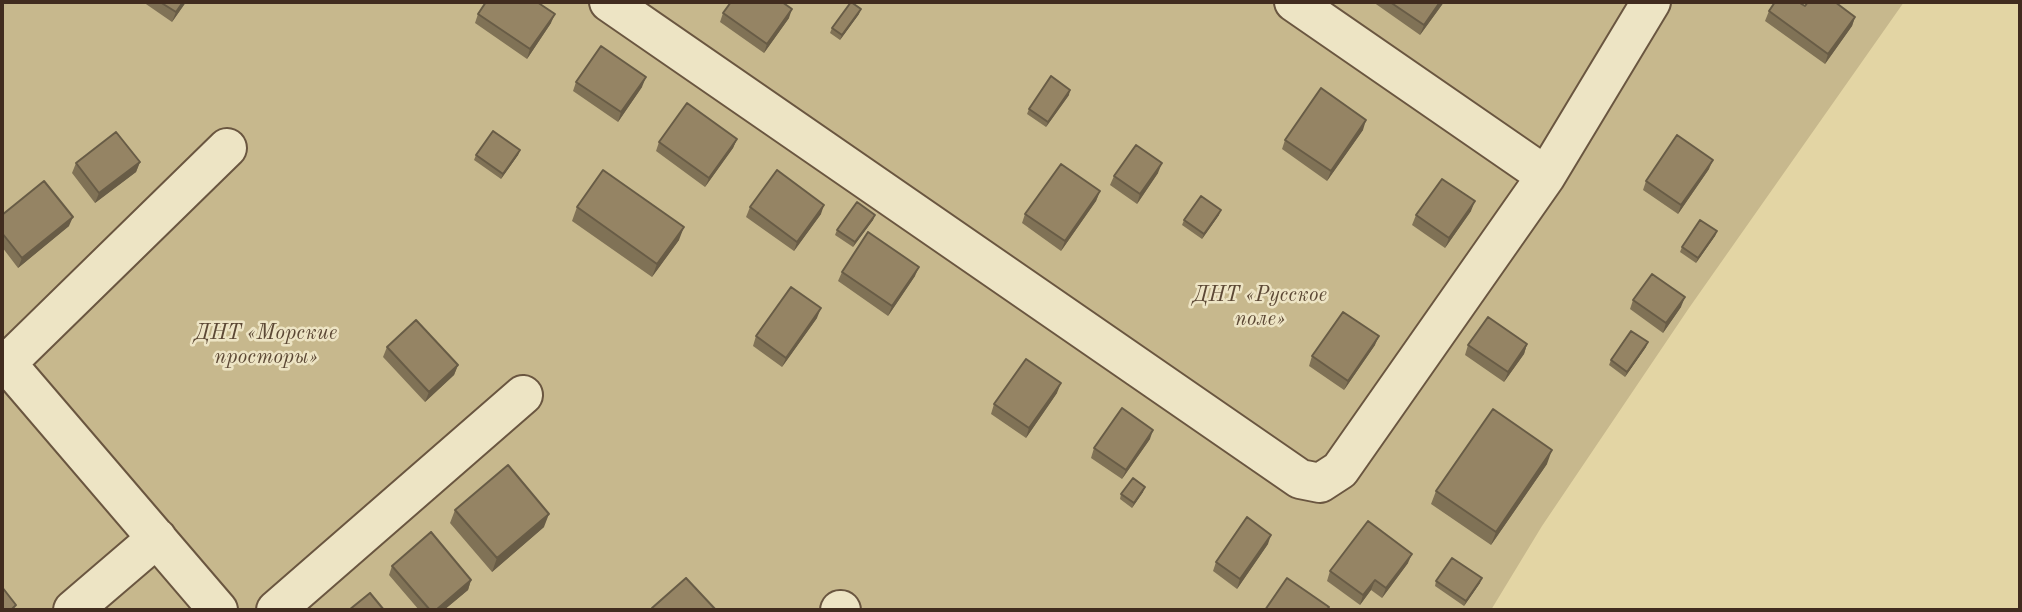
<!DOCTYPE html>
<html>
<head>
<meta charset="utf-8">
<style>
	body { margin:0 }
	#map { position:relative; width:2022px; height:612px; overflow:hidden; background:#e3d5a4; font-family:"Old Standard TT",serif }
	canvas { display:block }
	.frame { position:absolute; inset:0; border:4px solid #412c1f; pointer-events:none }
</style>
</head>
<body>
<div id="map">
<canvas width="2022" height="612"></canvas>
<div class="frame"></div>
</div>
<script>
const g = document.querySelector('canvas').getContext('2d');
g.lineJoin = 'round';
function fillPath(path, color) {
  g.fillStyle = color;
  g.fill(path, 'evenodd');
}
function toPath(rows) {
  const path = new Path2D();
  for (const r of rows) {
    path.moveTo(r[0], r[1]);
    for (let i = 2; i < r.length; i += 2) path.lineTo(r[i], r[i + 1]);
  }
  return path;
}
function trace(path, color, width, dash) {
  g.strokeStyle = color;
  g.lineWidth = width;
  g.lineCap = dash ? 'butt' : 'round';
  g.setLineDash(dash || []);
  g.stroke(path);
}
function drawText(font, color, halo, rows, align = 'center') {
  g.font = font + ' "Old Standard TT",serif';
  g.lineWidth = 5;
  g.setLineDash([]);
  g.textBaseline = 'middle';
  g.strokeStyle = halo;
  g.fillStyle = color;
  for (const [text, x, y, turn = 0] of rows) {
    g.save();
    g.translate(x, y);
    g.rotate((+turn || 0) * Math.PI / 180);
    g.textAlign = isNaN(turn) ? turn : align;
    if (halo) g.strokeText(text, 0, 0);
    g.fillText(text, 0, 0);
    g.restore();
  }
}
const green = toPath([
	[2,2,1904,2,1689,308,1542,526,1491,610,2,610]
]);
const minor = toPath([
	[609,2,1300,479,1320,483,1340,470,1546,176,1651,2],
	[1294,2,1546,176],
	[2,358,218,610],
	[7,363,227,148],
	[73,610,157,538],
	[276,610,523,395],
	[840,610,841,610]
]);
const wall = toPath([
	[143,2,186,2,172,22],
	[1373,2,1444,2,1420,35],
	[1805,6,1855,17,1852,26,1825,64,1765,21,1769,11],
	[723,13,789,18,764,53,720,22],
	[478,14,551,23,527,59,475,23],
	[859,14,840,40,830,33,832,28],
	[576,82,642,87,618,122,573,91],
	[1069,95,1046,127,1027,114,1029,109],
	[1363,130,1327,181,1282,149,1285,140],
	[737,139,733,148,705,187,656,151,659,142],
	[520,150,518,155,501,179,474,160,476,155],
	[140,162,136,172,95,203,72,173,76,163],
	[1709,169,1678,214,1643,190,1646,181],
	[1158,173,1137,204,1110,185,1114,176],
	[1100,191,1096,201,1061,251,1022,223,1025,214],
	[577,207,679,240,652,277,572,221],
	[750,207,821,214,794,251,746,217],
	[1471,211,1445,248,1412,225,1416,215],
	[2,215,69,226,18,268,2,247],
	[875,215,873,220,853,247,835,235,837,230],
	[1219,215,1202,239,1182,225,1184,220],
	[1717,231,1715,236,1696,263,1680,252,1682,247],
	[842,272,915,276,888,316,838,281],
	[1633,300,1681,307,1663,333,1630,309],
	[817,318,782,367,753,346,756,336],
	[1527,344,1524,354,1504,382,1465,355,1468,345],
	[1375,345,1344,390,1309,366,1312,356],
	[387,347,458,365,454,375,425,402,383,357],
	[1646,347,1625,377,1609,365,1611,360],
	[1057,393,1026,438,991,414,994,404],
	[1150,439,1122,479,1091,458,1094,448],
	[1547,464,1491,545,1431,504,1436,491],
	[1143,492,1132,508,1120,499,1121,494],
	[455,510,544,527,492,572,450,523],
	[1268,544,1237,589,1213,571,1216,562],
	[1408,563,1382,598,1371,590,1360,605,1327,581,1330,571],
	[392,566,471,580,468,590,444,610,419,610,389,575],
	[1436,581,1480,583,1464,606,1435,586]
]);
const shadedWall = toPath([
	[183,2,186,2,172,22,176,12],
	[1440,2,1444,2,1420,35,1424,25],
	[792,9,789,18,764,53,767,44],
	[861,9,859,14,840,40,842,35],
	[555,14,551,23,527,59,530,49],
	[1855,17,1852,26,1825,64,1828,54],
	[646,77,642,87,618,122,621,112],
	[1070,90,1069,95,1046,127,1048,122],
	[1366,120,1363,130,1327,181,1331,171],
	[737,139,733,148,705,187,709,178],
	[520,150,518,155,501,179,503,174],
	[1713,160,1709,169,1678,214,1681,205],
	[140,162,136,172,95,203,99,193],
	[1162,163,1158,173,1137,204,1140,194],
	[1100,191,1096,201,1061,251,1065,241],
	[1475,201,1471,211,1445,248,1449,238],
	[824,205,821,214,794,251,797,242],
	[1221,210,1219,215,1202,239,1204,234],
	[875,215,873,220,853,247,855,242],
	[73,217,69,226,18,268,22,258],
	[684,227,679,240,652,277,657,264],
	[1717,231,1715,236,1696,263,1698,258],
	[919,267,915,276,888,316,892,306],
	[1685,297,1681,307,1663,333,1666,323],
	[821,308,817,318,782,367,786,358],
	[1379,336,1375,345,1344,390,1348,381],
	[1648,342,1646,347,1625,377,1627,372],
	[1527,344,1524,354,1504,382,1508,372],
	[458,365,454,375,425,402,429,392],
	[1061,383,1057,393,1026,438,1029,428],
	[1153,430,1150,439,1122,479,1126,470],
	[1552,450,1547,464,1491,545,1496,532],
	[1145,487,1143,492,1132,508,1134,503],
	[549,514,544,527,492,572,497,558],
	[1271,535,1268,544,1237,589,1240,579],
	[1412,554,1408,563,1382,598,1386,588],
	[1482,578,1480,583,1464,606,1466,601],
	[471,580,468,590,444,610,436,610],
	[1375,580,1371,590,1360,605,1363,595]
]);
const building = toPath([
	[160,2,183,2,176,12,160,2],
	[486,2,537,2,555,14,530,49,478,14,486,2],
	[731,2,782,2,792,9,767,44,723,13,731,2],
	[851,2,861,9,842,35,832,28,851,2],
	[1390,2,1440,2,1424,25,1390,2],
	[1775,2,1798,2,1805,6,1808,2,1835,2,1855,17,1828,54,1769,11,1775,2],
	[601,46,646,77,621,112,576,82,601,46],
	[1051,76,1070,90,1048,122,1029,109,1051,76],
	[1321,88,1366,120,1331,171,1285,140,1321,88],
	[687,103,737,139,709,178,659,142,687,103],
	[493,131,520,150,503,174,476,155,493,131],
	[116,132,140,162,99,193,76,163,116,132],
	[1677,135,1713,160,1681,205,1646,181,1677,135],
	[1136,145,1162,163,1140,194,1114,176,1136,145],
	[1061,164,1100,191,1065,241,1025,214,1061,164],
	[603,170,684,227,657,264,577,207,603,170],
	[777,170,824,205,797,242,750,207,777,170],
	[1442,179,1475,201,1449,238,1416,215,1442,179],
	[44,181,73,217,22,258,2,233,2,215,44,181],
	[1201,196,1221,210,1204,234,1184,220,1201,196],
	[857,202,875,215,855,242,837,230,857,202],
	[1700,220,1717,231,1698,258,1682,247,1700,220],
	[868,232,919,267,892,306,842,272,868,232],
	[1652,274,1685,297,1666,323,1633,300,1652,274],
	[791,287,821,308,786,358,756,336,791,287],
	[1343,312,1379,336,1348,381,1312,356,1343,312],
	[1488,317,1527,344,1508,372,1468,345,1488,317],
	[416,320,458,365,429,392,387,347,416,320],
	[1631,331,1648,342,1627,372,1611,360,1631,331],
	[1026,359,1061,383,1029,428,994,404,1026,359],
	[1122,408,1153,430,1126,470,1094,448,1122,408],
	[1493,409,1552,450,1496,532,1436,491,1493,409],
	[508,465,549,514,497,558,455,510,508,465],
	[1133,478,1145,487,1134,503,1121,494,1133,478],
	[1247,517,1271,535,1240,579,1216,562,1247,517],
	[1368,521,1412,554,1386,588,1375,580,1363,595,1330,571,1368,521],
	[431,532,471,580,436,610,430,610,392,566,431,532],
	[1452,558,1482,578,1466,601,1436,581,1452,558],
	[686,578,716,610,654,610,652,608,686,578],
	[1287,578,1329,607,1327,610,1265,610,1287,578],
	[2,587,16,605,11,610,2,610,2,587],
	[370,593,384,610,349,610,370,593]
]);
const parkNames = [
	["ДНТ «Русское",1260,295],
	["поле»",1260,319],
	["ДНТ «Морские",266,333],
	["просторы»",266,357]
];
fillPath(green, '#c7b88d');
trace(minor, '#6a5640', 42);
trace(minor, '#ede4c4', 38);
fillPath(wall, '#807256');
fillPath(shadedWall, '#685c46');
fillPath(building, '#958464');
trace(building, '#685c46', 2);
drawText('italic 21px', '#5c4835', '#ede4c4', parkNames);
</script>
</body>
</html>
